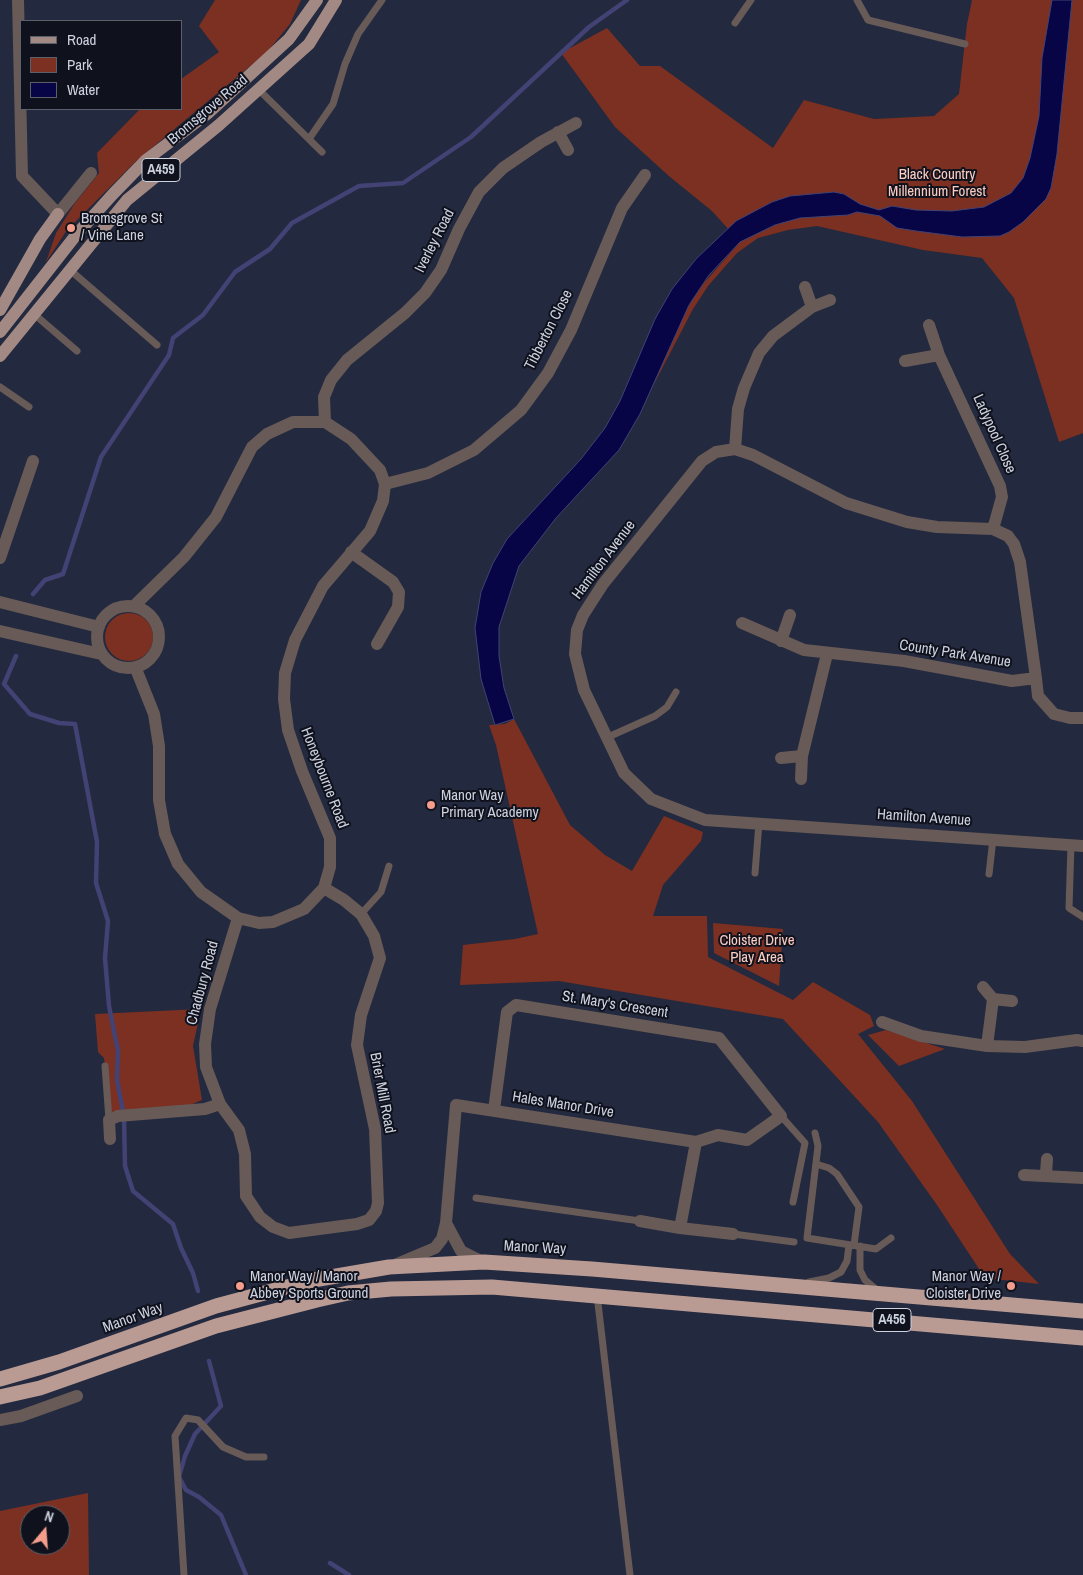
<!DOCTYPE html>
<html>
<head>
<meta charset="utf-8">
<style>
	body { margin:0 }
	#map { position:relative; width:1083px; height:1575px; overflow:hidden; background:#23293e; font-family:"Archivo Narrow",sans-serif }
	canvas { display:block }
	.legend { position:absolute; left:20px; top:20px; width:162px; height:90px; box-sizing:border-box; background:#0f121c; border:1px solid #5b5f6a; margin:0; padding:6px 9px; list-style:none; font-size:15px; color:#cdd2e0 }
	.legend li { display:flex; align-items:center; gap:10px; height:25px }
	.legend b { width:25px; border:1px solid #5b5f6a }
	.north { position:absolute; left:20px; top:1505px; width:50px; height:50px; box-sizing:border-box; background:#0f121c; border:1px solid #5b5f6a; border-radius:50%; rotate:18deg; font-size:14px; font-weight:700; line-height:20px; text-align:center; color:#cdd2e0 }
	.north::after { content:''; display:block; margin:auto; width:18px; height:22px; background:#f49d8b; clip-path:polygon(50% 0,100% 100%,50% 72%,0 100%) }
</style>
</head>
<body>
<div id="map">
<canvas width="1083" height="1575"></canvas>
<ul class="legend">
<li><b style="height:6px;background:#a38983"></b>Road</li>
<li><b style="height:14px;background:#7c3022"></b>Park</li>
<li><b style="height:14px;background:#070545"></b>Water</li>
</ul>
<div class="north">N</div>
</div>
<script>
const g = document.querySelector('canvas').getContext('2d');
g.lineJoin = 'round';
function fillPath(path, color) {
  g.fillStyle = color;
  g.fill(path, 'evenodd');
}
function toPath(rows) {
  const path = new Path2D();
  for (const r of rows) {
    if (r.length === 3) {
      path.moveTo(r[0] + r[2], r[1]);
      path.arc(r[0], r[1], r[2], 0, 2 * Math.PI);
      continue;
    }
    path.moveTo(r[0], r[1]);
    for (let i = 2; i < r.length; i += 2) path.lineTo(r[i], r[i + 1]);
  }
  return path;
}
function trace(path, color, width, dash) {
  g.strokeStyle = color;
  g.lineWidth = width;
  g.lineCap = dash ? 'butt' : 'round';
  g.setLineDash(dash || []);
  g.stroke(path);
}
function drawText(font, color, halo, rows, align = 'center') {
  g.font = font + ' "Archivo Narrow",sans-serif';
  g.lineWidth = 4;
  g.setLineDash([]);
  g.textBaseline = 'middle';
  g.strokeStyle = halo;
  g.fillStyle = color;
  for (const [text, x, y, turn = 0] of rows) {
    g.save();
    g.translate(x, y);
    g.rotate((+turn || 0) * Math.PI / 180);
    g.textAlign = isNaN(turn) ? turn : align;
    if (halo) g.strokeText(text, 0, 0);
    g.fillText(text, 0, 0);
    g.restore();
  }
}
const green = toPath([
	[215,0,301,0,290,24,267,52,136,161,67,230,46,262,56,233,75,203,99,173,97,153,140,109,181,109,181,79,219,52,199,26],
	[972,0,1083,0,1083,433,1059,442,1014,298,982,258,923,250,817,226,788,230,758,238,737,253,708,286,693,309,654,384,675,332,697,291,740,242,712,211,670,177,615,127,561,53,607,28,640,66,660,66,773,148,804,100,874,119,934,116,959,94,967,24],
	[129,637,24],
	[514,719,570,825,605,855,632,871,664,816,703,832,701,841,663,885,653,916,707,916,708,957,793,1000,813,982,870,1015,874,1026,858,1034,912,1101,1010,1254,1039,1284,985,1278,937,1205,878,1122,783,1019,559,981,460,985,463,945,515,939,538,934,496,745,489,725,505,724],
	[713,923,783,929,779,986,714,953],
	[201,1009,193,1046,202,1100,190,1105,110,1112,104,1058,98,1052,95,1014],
	[886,1030,945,1049,899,1066,868,1035],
	[88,1493,89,1575,0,1575,0,1511],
	[30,1515,60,1515,60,1545,30,1545]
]);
const water = toPath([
	[1052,0,1072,0,1057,154,1051,188,1046,199,1023,222,1009,232,1000,236,962,237,916,231,897,228,880,216,857,212,848,215,800,218,775,225,740,242,709,275,689,305,640,414,619,450,556,518,519,566,499,627,499,656,504,688,514,719,495,725,481,679,475,628,481,592,493,563,507,539,581,459,605,428,620,401,655,319,672,289,696,259,736,221,772,202,790,196,834,192,844,194,860,204,879,210,892,206,916,210,952,211,984,207,1011,193,1023,178,1030,158,1039,116,1042,58,1052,0]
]);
const stream = toPath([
	[33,594,45,580,63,574,101,457,169,355,173,338,203,315,235,272,270,249,292,223,359,186,403,183,471,137,589,27,627,0],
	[16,656,4,684,30,714,59,723,75,724,97,842,96,883,108,921,105,958,109,1006,118,1051,117,1080,124,1117,125,1166,133,1191,173,1224,181,1248,193,1273,198,1291],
	[209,1361,221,1406,195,1434,185,1456,179,1477,186,1490,199,1497,221,1515,246,1575],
	[330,1563,349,1575]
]);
const lane = toPath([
	[857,0,868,20,965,44],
	[735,23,751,0],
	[258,89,322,152],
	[309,139,333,104,345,64,358,34,382,0],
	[70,270,157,345],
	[34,314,77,351],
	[0,387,29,407],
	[606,738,655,716,667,707,676,692],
	[1071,845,1069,908,1083,917],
	[755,873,759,823],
	[989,874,993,839],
	[361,914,381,892,389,866],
	[105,1066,109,1120],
	[781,1116,805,1143,793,1202],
	[815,1133,818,1146,807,1238,876,1249,891,1238],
	[816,1164,829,1168,837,1174,859,1207,854,1245],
	[476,1198,640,1221],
	[733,1234,794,1242],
	[860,1246,860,1270,865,1280,878,1291],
	[809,1282,829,1278,841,1272,847,1261,849,1245],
	[597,1295,630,1575],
	[184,1575,175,1436,186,1418,198,1420,223,1447,246,1457,264,1457]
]);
const street = toPath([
	[18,0,22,176,58,214,91,173],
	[558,132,568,150],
	[805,287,812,307,830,300],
	[929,325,939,355,1000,486,1002,497,993,529],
	[905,361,939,355],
	[325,422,324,397,331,380,347,360,405,313,425,293,441,270,459,229,479,192,503,168,541,142,576,123],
	[735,449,738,409,744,388,759,353,773,336,812,307],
	[385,484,428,473,474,450,521,410,548,373,571,330,622,208,645,175],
	[351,552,393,582,399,592,398,607,377,644],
	[0,558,33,461],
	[0,602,99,627],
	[128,637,31],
	[134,606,184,557,216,517,252,447,267,434,293,422,325,422,351,439,380,470,385,484,383,501,370,531,323,586,295,640,285,673,284,699,288,730,302,771,330,838,330,867,324,888,304,909,273,922,259,923,238,918,201,892,178,864,165,834,159,800,159,746,154,714,136,669],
	[742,623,804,650,904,661,1012,681,1036,678,1038,696,1054,714,1070,718,1083,718],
	[0,631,101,654],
	[781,641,790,615],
	[1036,678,1020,562,1014,544,1008,536,993,529,937,527,907,522,846,503,753,455,735,449,716,452,702,461,603,584,583,615,577,630,575,654,584,690,624,773,651,799,705,820,1083,846],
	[781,758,802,756],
	[801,779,802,756,827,654],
	[238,918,210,1009,205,1044,206,1067,220,1104,239,1130,245,1154,246,1196,260,1217,273,1227,289,1233,357,1224,369,1220,376,1211,378,1203,375,1129,357,1045,361,1015,380,958,374,936,361,914,344,900,324,888],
	[983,987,993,999],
	[882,1022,921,1036,987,1046,1025,1047,1077,1040,1083,1041],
	[987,1046,993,999,1012,1001],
	[494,1110,507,1012,516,1005,719,1038,781,1116,747,1140,718,1135,696,1142],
	[110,1139,109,1120,118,1116,205,1109,220,1104],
	[1046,1174,1047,1159],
	[1024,1175,1083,1178],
	[446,1223,461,1251,481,1261],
	[680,1228,733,1234],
	[397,1264,435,1248,442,1239,446,1223,456,1105,696,1142,680,1228,640,1221],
	[0,1420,21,1416,77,1396]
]);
const primary = toPath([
	[0,310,40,239,58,214],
	[0,332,76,235,113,194,146,160,207,114,289,39,317,0],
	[0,356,127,200,219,125,309,44,336,0]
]);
const highway = toPath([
	[0,1379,59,1362,216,1306,313,1280,389,1267,484,1262,592,1269,1083,1311],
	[0,1397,40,1388,216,1326,317,1300,348,1293,391,1289,492,1287,1083,1338]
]);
const markers = [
	[71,228,5,"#f49d8b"],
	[431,805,5,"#f49d8b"],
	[240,1286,5,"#f49d8b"],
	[1011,1286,5,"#f49d8b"]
];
const shields = [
	[161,170,38],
	[892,1320,38]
];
const shieldNames = [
	["A459",161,170],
	["A456",892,1320]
];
const streetNames = [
	["Bromsgrove Road",208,110,-40],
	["Iverley Road",435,241,-63],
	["Tibberton Close",549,330,-63],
	["Ladypool Close",994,434,66],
	["Hamilton Avenue",604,560,-53],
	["County Park Avenue",955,654,9],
	["Honeybourne Road",324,778,69],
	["Hamilton Avenue",924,818,4],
	["Chadbury Road",203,983,-75],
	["St. Mary's Crescent",615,1005,9],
	["Brier Mill Road",382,1093,79],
	["Hales Manor Drive",563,1105,9],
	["Manor Way",535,1248,3],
	["Manor Way",133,1318,-20]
];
const parkNames = [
	["Black Country",937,175],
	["Millennium Forest",937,192],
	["Cloister Drive",757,941],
	["Play Area",757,958]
];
const poiNames = [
	["Bromsgrove St",81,219],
	["/ Vine Lane",81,236],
	["Manor Way",441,796],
	["Primary Academy",441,813],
	["Manor Way / Manor",250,1277],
	["Abbey Sports Ground",250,1294],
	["Manor Way /",1001,1277,"right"],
	["Cloister Drive",1001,1294,"right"]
];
fillPath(green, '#7c3022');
fillPath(water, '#070545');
trace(water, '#424274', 1);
trace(stream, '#424274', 4.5);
trace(lane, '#675a57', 7);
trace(street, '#675a57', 12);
trace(primary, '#a38983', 12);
trace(highway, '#ba9b94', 15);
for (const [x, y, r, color] of markers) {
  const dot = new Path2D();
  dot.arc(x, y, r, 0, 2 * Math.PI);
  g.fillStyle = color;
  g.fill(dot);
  trace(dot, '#0f121c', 2);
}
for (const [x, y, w] of shields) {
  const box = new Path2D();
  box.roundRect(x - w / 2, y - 11.5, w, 23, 4);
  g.fillStyle = '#0f121c';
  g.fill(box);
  trace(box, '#cdd2e0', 1);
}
drawText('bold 14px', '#cdd2e0', null, shieldNames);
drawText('15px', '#cdd2e0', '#0f121c', streetNames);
drawText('15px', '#fcccc1', '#0f121c', parkNames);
drawText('15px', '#cdd2e0', '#0f121c', poiNames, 'left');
</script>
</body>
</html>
